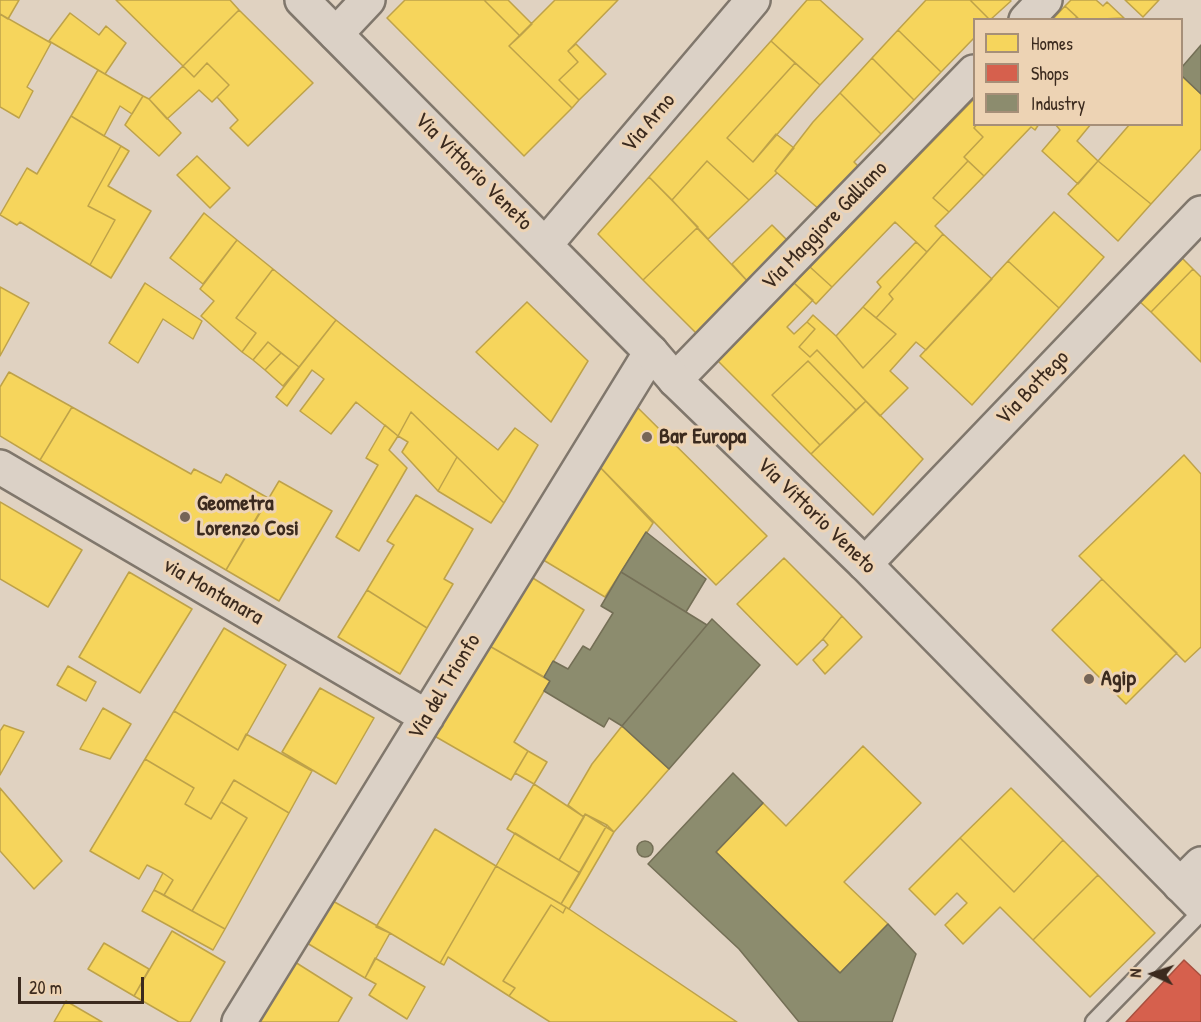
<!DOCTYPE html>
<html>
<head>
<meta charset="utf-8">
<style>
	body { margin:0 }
	#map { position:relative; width:1201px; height:1022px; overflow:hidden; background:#e0d2c1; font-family:"Patrick Hand",sans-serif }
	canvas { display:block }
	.legend { position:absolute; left:973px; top:18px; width:210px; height:108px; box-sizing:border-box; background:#edd3b4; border:2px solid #a68f78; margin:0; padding:8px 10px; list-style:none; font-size:18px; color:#3b2a1e }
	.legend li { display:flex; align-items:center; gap:12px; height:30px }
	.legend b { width:30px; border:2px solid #a68f78 }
	.north { position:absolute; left:1123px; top:944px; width:60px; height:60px; -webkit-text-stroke:4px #edd3b4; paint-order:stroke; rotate:273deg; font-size:16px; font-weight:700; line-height:24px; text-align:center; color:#3b2a1e }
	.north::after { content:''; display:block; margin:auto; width:21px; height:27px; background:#3b2a1e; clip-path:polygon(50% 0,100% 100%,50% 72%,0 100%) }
	.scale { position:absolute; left:18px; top:977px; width:126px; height:27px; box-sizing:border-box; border:3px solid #3b2a1e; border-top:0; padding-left:8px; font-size:18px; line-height:21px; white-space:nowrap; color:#3b2a1e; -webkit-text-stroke:4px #edd3b4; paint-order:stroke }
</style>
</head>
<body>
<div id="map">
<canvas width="1201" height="1022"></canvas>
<ul class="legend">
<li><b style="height:16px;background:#f6d55c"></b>Homes</li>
<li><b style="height:16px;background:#d6604d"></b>Shops</li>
<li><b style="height:16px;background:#8c8c6e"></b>Industry</li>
</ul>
<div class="north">N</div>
<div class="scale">20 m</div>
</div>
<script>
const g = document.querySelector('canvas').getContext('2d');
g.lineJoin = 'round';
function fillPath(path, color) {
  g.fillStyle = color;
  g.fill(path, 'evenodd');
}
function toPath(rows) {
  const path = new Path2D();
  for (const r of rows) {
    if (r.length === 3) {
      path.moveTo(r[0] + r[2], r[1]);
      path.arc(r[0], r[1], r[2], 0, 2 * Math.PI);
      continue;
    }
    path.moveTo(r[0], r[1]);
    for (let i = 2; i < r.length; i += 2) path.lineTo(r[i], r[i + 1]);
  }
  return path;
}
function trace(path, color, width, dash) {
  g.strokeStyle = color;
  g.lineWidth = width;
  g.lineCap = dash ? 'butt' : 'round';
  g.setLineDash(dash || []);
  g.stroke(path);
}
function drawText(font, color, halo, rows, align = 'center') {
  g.font = font + ' "Patrick Hand",sans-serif';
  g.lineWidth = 6;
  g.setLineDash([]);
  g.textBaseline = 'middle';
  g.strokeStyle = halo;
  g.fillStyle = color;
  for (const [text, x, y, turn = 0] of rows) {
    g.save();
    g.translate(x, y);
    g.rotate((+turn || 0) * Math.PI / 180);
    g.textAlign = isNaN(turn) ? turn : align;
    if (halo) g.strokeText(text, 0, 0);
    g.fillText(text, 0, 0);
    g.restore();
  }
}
const homes = toPath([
	[0,0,19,0,8,19,0,14,0,0],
	[116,0,230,0,239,10,183,66,116,0],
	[405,0,484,0,520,36,509,46,572,108,524,156,387,18,405,0],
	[484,0,508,0,532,24,520,36,484,0],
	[555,0,618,0,568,51,578,62,559,80,579,100,572,108,509,46,555,0],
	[807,0,820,0,863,39,820,85,771,41,807,0],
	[926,0,970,0,990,20,974,20,974,38,941,72,898,30,926,0],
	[970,0,1010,0,1011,1,990,20,970,0],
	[1071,0,1096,0,1103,6,1107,2,1124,18,1080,20,1065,6,1071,0],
	[1125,0,1159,0,1143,17,1125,0],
	[1065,6,1077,17,1074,20,1052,20,1065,6],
	[239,10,313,83,248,146,230,128,238,120,217,97,229,85,207,63,194,77,183,66,239,10],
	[70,13,99,35,106,26,126,43,105,74,49,41,70,13],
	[0,14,51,43,27,87,33,91,19,118,0,107,0,14],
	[898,30,941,72,914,100,872,58,898,30],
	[771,41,795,63,727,138,753,162,776,134,794,148,775,171,777,173,749,200,707,161,672,200,649,177,771,41],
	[576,44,606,74,579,100,559,80,578,62,568,51,576,44],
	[872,58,914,100,881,134,840,93,872,58],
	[207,63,229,85,212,102,199,90,167,119,149,99,183,66,194,77,207,63],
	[795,63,820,85,753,162,727,138,795,63],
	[98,70,143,96,132,114,120,106,104,136,71,116,98,70],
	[1182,76,1201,94,1201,149,1151,204,1098,161,1130,124,1182,124,1182,76],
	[840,93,881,134,854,162,861,169,820,210,775,171,813,122,840,93],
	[143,96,149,99,181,133,159,156,125,125,143,96],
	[974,99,974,124,977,124,974,128,983,137,964,157,968,161,933,198,949,212,935,226,943,234,927,252,895,222,832,287,810,267,974,99],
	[71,116,121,146,88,206,115,220,90,265,20,222,17,225,0,215,27,168,37,174,71,116],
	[977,124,1039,124,1035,130,1031,127,984,176,964,157,983,137,974,128,977,124],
	[1055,124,1091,124,1077,141,1098,161,1078,184,1042,151,1060,130,1055,124],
	[121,146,129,151,108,186,151,211,111,278,90,265,115,220,88,206,121,146],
	[197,156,230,188,210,208,177,175,197,156],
	[707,161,749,200,708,239,672,200,707,161],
	[968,161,984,176,949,212,933,198,968,161],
	[1098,161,1151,204,1118,241,1068,194,1098,161],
	[649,177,698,227,643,280,598,234,649,177],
	[1054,212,1104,257,1059,308,1008,261,1054,212],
	[204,213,237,240,203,284,170,258,204,213],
	[772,225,792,245,750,284,732,264,772,225],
	[697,228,750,284,699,336,643,280,697,228],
	[943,234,992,279,926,350,916,342,890,371,908,388,880,416,817,350,810,357,799,347,815,329,807,322,813,315,836,336,863,368,896,334,876,318,893,299,889,294,943,234],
	[237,240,273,269,236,318,256,333,242,352,201,316,214,301,200,289,237,240],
	[916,242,927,252,889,294,893,299,876,318,863,307,881,287,877,282,916,242],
	[1181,257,1193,269,1151,312,1138,300,1181,257],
	[1008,261,1059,308,972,405,920,356,1008,261],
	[810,267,832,287,816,304,794,283,810,267],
	[273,269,336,320,299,367,268,342,253,360,242,352,256,333,236,318,273,269],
	[1193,269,1201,277,1201,362,1151,312,1193,269],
	[145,283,202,321,193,339,163,319,138,363,109,343,145,283],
	[794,283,813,300,787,327,794,334,807,322,815,329,799,347,810,357,817,350,866,401,856,410,808,361,772,395,820,445,811,454,718,361,794,283],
	[0,287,29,303,0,356,0,287],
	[527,302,588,361,551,422,476,352,527,302],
	[863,307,896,334,863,368,836,336,863,307],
	[336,320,498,450,515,428,538,445,504,503,411,412,398,436,356,402,331,434,300,411,324,379,312,370,287,406,276,397,336,320],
	[268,342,281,353,265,370,253,360,268,342],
	[281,353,299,367,283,386,265,370,281,353],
	[808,361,856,410,820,445,772,395,808,361],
	[9,372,72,407,40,460,0,436,0,387,9,372],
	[866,401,923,459,873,515,811,454,866,401],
	[632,402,767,536,716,585,596,463,632,402],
	[72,407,191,474,194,469,221,483,226,474,268,498,226,570,40,460,72,407],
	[411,412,457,457,438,491,402,452,408,442,398,436,411,412],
	[385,425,398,436,389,450,407,468,359,551,336,537,378,465,366,458,385,425],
	[1184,455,1201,474,1201,647,1185,662,1079,556,1184,455],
	[457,457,504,503,491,523,438,491,457,457],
	[596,463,653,523,605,597,540,558,596,463],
	[279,481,332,511,279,601,226,570,279,481],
	[416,495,473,529,444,579,453,584,427,628,367,590,394,545,387,541,416,495],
	[0,502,82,550,48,607,0,579,0,502],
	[784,558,842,616,823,639,797,665,737,604,784,558],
	[129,572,192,609,140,693,79,657,129,572],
	[528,575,584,610,544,677,486,644,528,575],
	[1102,579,1177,653,1126,704,1052,630,1102,579],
	[367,590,427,628,400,674,338,637,367,590],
	[842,616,862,637,825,674,813,660,828,645,823,639,842,616],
	[224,628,286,665,238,750,174,711,224,628],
	[486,644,550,681,514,742,528,751,511,780,431,734,486,644],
	[68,666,96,682,86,701,57,685,68,666],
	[320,688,374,718,336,784,282,752,320,688],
	[103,708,131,724,110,759,80,749,103,708],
	[174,711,238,750,246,734,312,771,289,813,234,780,211,819,185,804,194,788,145,759,174,711],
	[4,725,24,732,0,775,0,731,4,725],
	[622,726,669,769,614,832,585,814,584,817,568,805,592,764,622,726],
	[863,746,921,803,844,882,888,924,840,973,716,852,763,803,786,826,863,746],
	[528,751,547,762,534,784,515,773,528,751],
	[145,759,194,788,185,804,211,819,221,802,247,818,192,911,164,895,173,880,163,873,147,865,139,879,90,851,145,759],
	[234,780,289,813,225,929,192,911,247,818,221,802,234,780],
	[534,784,584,817,559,860,507,829,534,784],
	[0,788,62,861,34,889,0,851,0,788],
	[1011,788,1063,840,1014,892,960,838,1011,788],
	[585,814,607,825,580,873,559,860,585,814],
	[607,825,614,832,569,909,561,904,607,825],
	[435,829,496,866,440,963,390,933,376,927,435,829],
	[515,833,580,873,561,904,496,866,515,833],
	[960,838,1014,892,1063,840,1098,875,1033,940,1000,907,963,944,945,925,967,903,957,893,935,915,909,889,960,838],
	[496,866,566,907,563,913,551,905,503,981,515,988,509,996,448,957,444,965,440,963,496,866],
	[163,873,173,880,164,895,154,890,163,873],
	[1098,875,1155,933,1090,997,1033,940,1098,875],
	[154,890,225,929,213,950,142,911,154,890],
	[331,900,390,933,365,978,307,943,331,900],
	[551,905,563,913,566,907,737,1022,550,1022,509,996,515,988,503,981,551,905],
	[172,931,225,962,190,1022,179,1022,134,996,172,931],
	[104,943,149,969,134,996,88,969,104,943],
	[375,958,425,987,407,1019,369,995,376,984,365,978,375,958],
	[295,962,352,998,338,1022,258,1022,295,962],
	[66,1001,102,1022,54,1022,66,1001]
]);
const shops = toPath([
	[1184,960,1201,976,1201,1022,1126,1022,1184,960]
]);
const industry = toPath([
	[1201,45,1201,94,1182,76,1182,67,1201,45],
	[646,532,706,579,686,612,621,572,646,532],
	[621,572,707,625,622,726,609,718,604,727,544,691,550,681,544,677,553,661,568,669,583,646,590,650,613,613,601,606,621,572],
	[712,619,760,665,669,769,622,726,712,619],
	[733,773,763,803,716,852,840,973,888,924,916,954,892,1022,799,1022,739,949,648,864,733,773],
	[645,849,8]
]);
const service = toPath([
	[1094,1022,1201,912]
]);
const minor = toPath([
	[1026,20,1045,0],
	[336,34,368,0],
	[675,380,974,72],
	[0,467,427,717],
	[865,564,1201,213],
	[1180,885,1201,864],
	[239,1022,651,352]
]);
const secondary = toPath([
	[302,0,651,352,675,380,865,564,1201,906],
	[545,245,753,0]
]);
const markers = [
	[647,437,6,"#756557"],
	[185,517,6,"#756557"],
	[1089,679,6,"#756557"]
];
const streetNames = [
	["Via Arno",649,123,-50],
	["Via Vittorio Veneto",473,172,45],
	["Via Maggiore Galliano",825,226,-46],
	["Via Bottego",1033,388,-46],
	["Via Vittorio Veneto",816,516,44],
	["via Montanara",213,592,30],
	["Via del Trionfo",445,687,-59]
];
const poiNames = [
	["Bar Europa",659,437],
	["Geometra",197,504],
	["Lorenzo Cosi",197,529],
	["Agip",1101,679]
];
fillPath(homes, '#f6d55c');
trace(homes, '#bea249', 1.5);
fillPath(shops, '#d6604d');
trace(shops, '#a8503f', 1.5);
fillPath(industry, '#8c8c6e');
trace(industry, '#746f56', 1.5);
trace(service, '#80776c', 21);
trace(minor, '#80776c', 38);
trace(secondary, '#80776c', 38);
trace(service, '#dbd1c6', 16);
trace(minor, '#dbd1c6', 33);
trace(secondary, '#dbd1c6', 33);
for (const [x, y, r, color] of markers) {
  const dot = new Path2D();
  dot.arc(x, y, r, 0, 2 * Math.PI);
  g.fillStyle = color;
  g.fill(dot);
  trace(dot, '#edd3b4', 2);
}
drawText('22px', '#3b2a1e', '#edd3b4', streetNames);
drawText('bold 22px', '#3b2a1e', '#edd3b4', poiNames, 'left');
</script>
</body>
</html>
